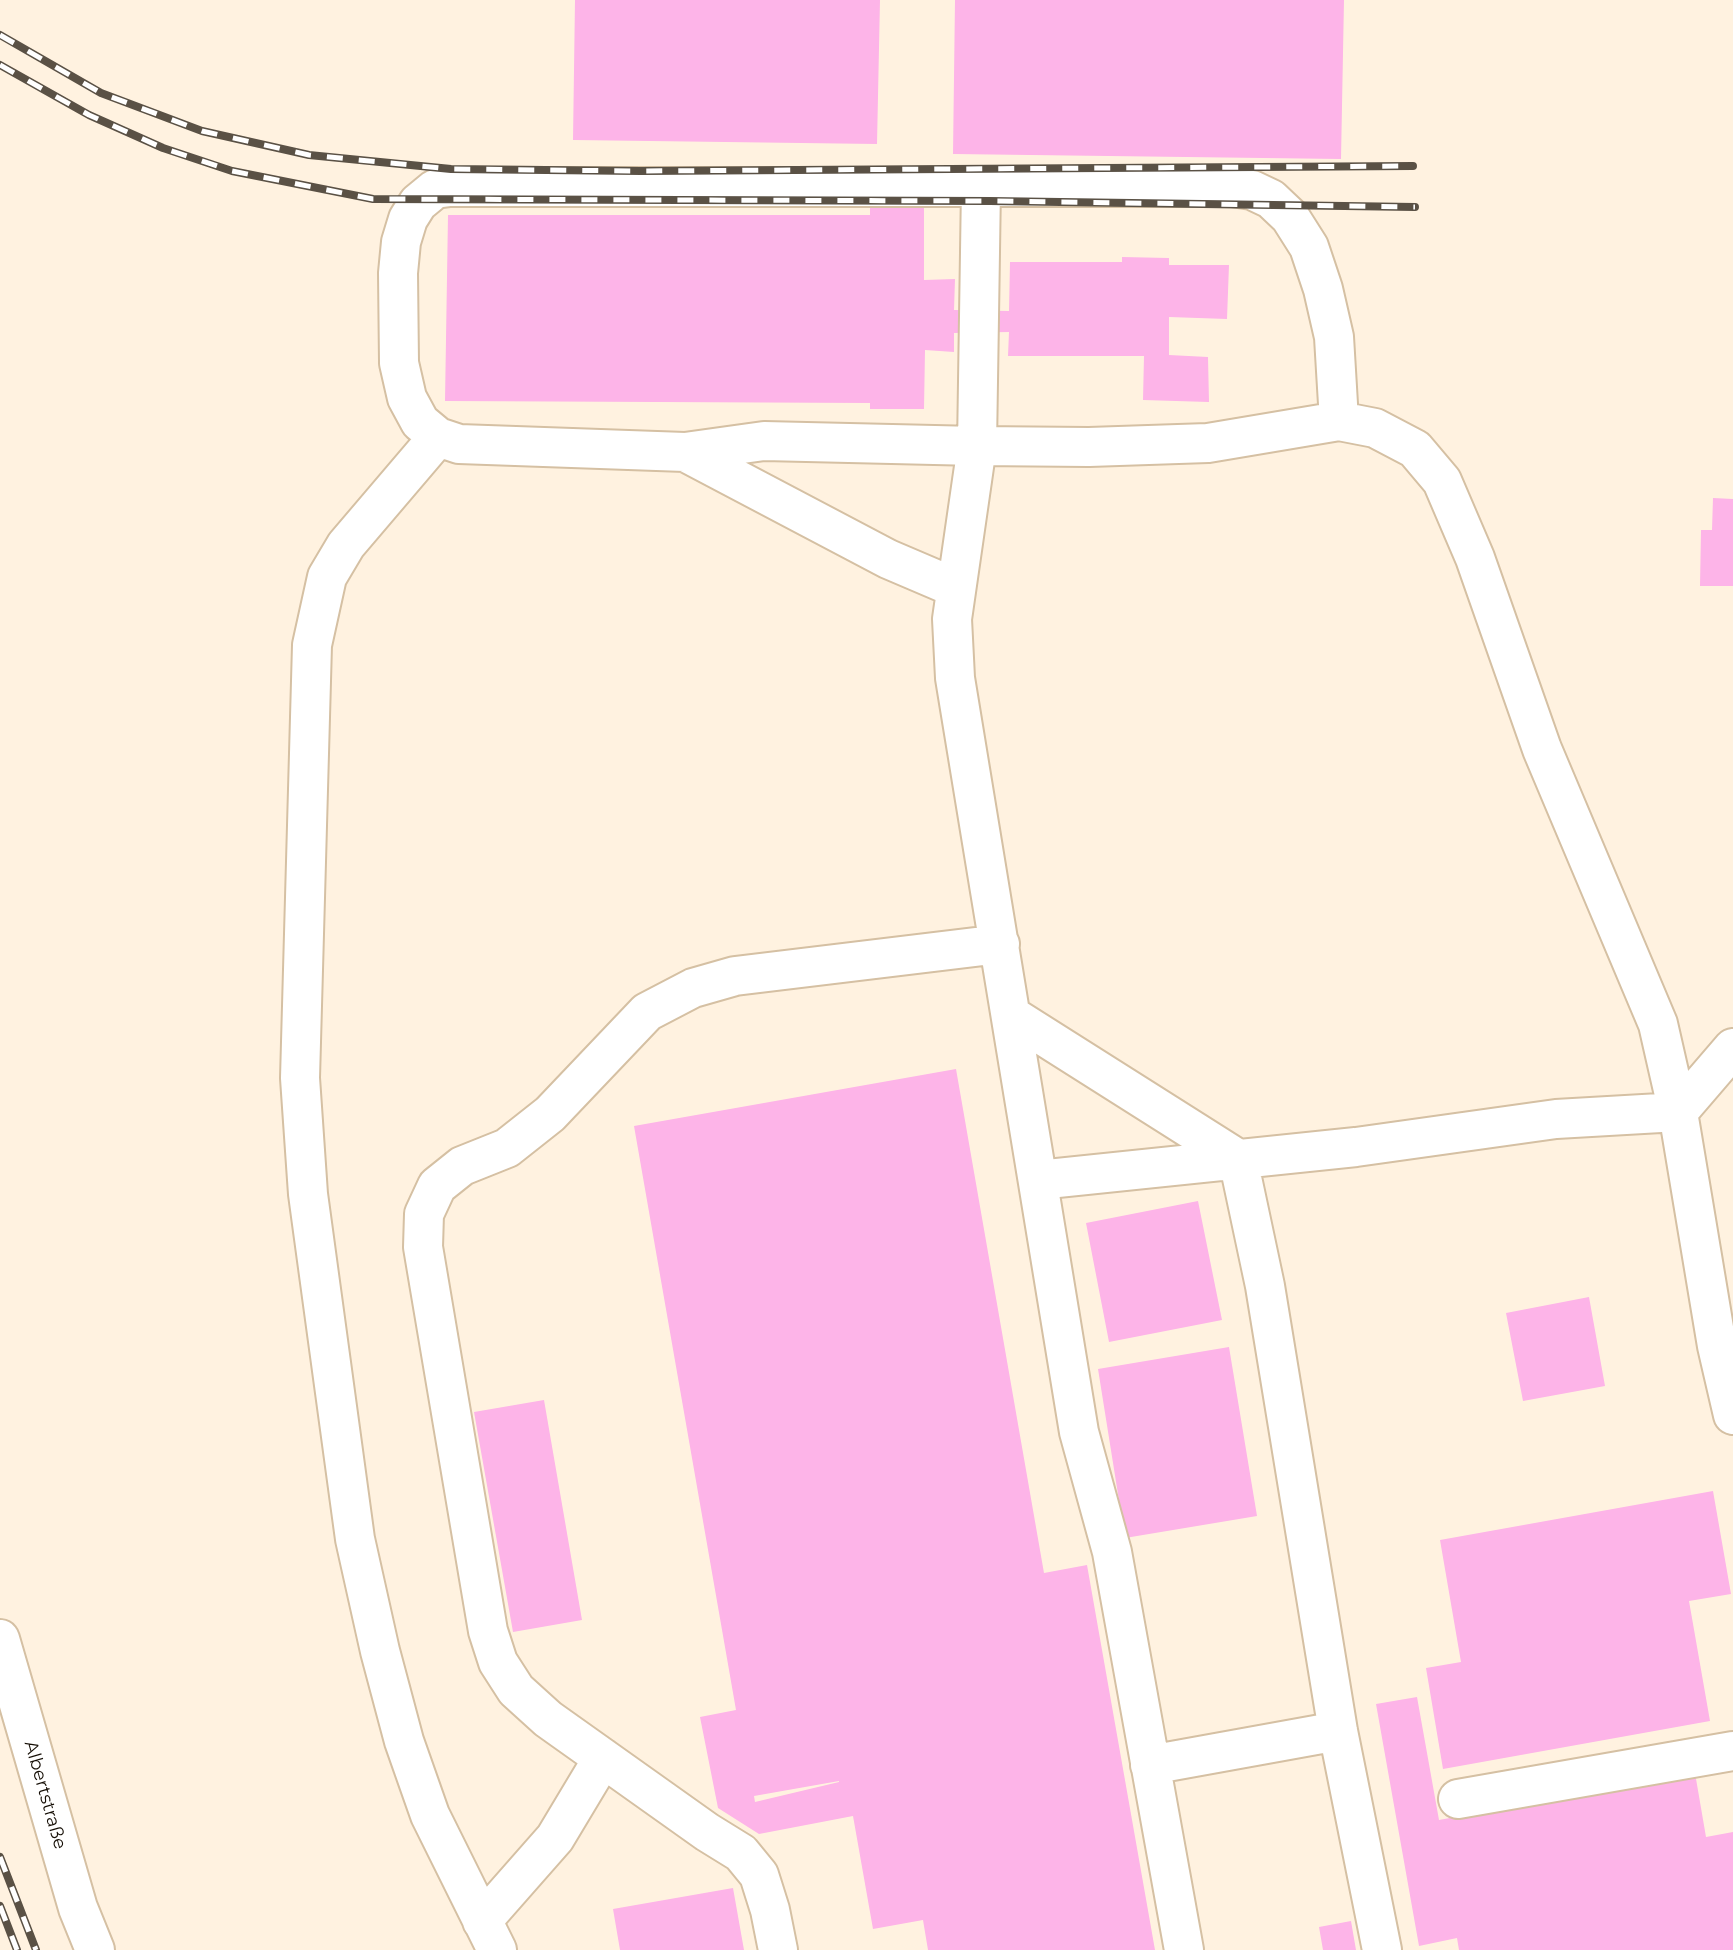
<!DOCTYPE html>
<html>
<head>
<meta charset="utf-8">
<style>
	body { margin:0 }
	canvas { display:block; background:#fff2e0 }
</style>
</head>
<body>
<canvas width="1733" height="1950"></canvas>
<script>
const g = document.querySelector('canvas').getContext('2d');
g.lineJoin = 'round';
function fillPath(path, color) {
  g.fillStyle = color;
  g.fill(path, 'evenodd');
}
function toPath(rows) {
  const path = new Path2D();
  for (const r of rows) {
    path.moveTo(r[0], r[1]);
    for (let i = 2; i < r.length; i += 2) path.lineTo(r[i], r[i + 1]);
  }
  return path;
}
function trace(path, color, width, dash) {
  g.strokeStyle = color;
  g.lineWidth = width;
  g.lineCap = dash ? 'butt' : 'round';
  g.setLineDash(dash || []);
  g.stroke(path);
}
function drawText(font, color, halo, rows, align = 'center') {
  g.font = font + ' Montserrat,sans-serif';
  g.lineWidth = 5;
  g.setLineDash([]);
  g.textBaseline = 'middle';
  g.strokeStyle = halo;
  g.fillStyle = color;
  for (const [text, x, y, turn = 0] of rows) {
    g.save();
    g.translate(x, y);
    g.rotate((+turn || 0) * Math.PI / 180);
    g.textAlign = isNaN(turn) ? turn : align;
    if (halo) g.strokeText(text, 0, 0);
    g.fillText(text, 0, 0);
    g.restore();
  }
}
const building = toPath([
	[575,0,880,0,877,144,573,140],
	[955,0,1344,0,1341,159,953,154],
	[924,206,924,280,955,279,954,310,1009,311,1010,262,1122,262,1122,257,1169,258,1169,265,1229,265,1227,319,1169,317,1169,355,1208,357,1209,402,1143,400,1144,356,1008,356,1009,332,954,333,954,352,925,350,924,409,870,409,870,403,445,401,448,215,870,215,870,207],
	[1713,498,1733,499,1733,586,1700,586,1701,530,1712,530],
	[956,1069,1044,1573,1087,1565,1155,1950,928,1950,923,1920,873,1929,853,1816,759,1834,718,1808,700,1717,736,1710,634,1126],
	[839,1781,839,1782,755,1802,754,1796],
	[1198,1201,1222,1320,1109,1342,1086,1223],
	[1589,1297,1605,1386,1523,1401,1506,1313],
	[1229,1347,1257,1516,1125,1538,1098,1369],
	[544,1400,582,1620,513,1632,474,1412],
	[1713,1491,1731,1594,1689,1601,1710,1721,1443,1769,1426,1668,1461,1662,1440,1540],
	[1417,1697,1439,1820,1695,1773,1706,1837,1733,1832,1733,1950,1459,1950,1457,1938,1419,1946,1376,1704],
	[733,1888,744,1950,620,1950,613,1909],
	[1351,1921,1356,1950,1323,1950,1319,1927]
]);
const minor = toPath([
	[981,187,977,446,952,619,955,678,1079,1432,1112,1552,1184,1950],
	[438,437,346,545,327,577,312,645,300,1078,308,1194,355,1539,380,1651,404,1741,430,1815,497,1950],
	[685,452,764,441,977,446,1089,447,1208,443,1339,421,1375,428,1415,449,1442,481,1475,558,1542,749,1658,1024,1678,1112],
	[956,588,888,559,685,452,459,444,438,437,420,422,407,398,399,363,398,273,401,242,408,219,418,203,435,189,450,187,1232,187,1252,190,1271,199,1290,217,1309,247,1323,289,1334,337,1339,421],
	[1012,1016,1238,1159,1265,1286,1338,1731,1382,1950],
	[1678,1112,1733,1048],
	[1038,1180,1356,1147,1556,1119,1678,1112,1717,1346,1733,1415],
	[0,1639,78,1908,95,1950],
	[1150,1765,1338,1731],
	[1458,1799,1733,1751],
	[482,1921,555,1838,603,1758],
	[778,1950,770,1910,759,1875,741,1853,707,1832,548,1719,516,1690,498,1662,488,1631,423,1247,424,1214,437,1186,462,1166,507,1148,550,1114,647,1012,693,988,735,976,1000,944]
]);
const rail = toPath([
	[0,35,101,93,202,131,309,155,451,169,641,171,1413,166],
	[0,65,89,115,163,148,232,171,373,199,990,201,1415,207],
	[0,1857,36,1950],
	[0,1906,17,1950]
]);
const streetNames = [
	["Albertstraße",45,1795,74]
];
fillPath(building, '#fdb4e8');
trace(minor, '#d5c0a3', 42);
trace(minor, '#fff', 38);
trace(rail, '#5a5145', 8);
trace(rail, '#fff', 5, [16]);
drawText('18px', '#140d04', '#fff', streetNames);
</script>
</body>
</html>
